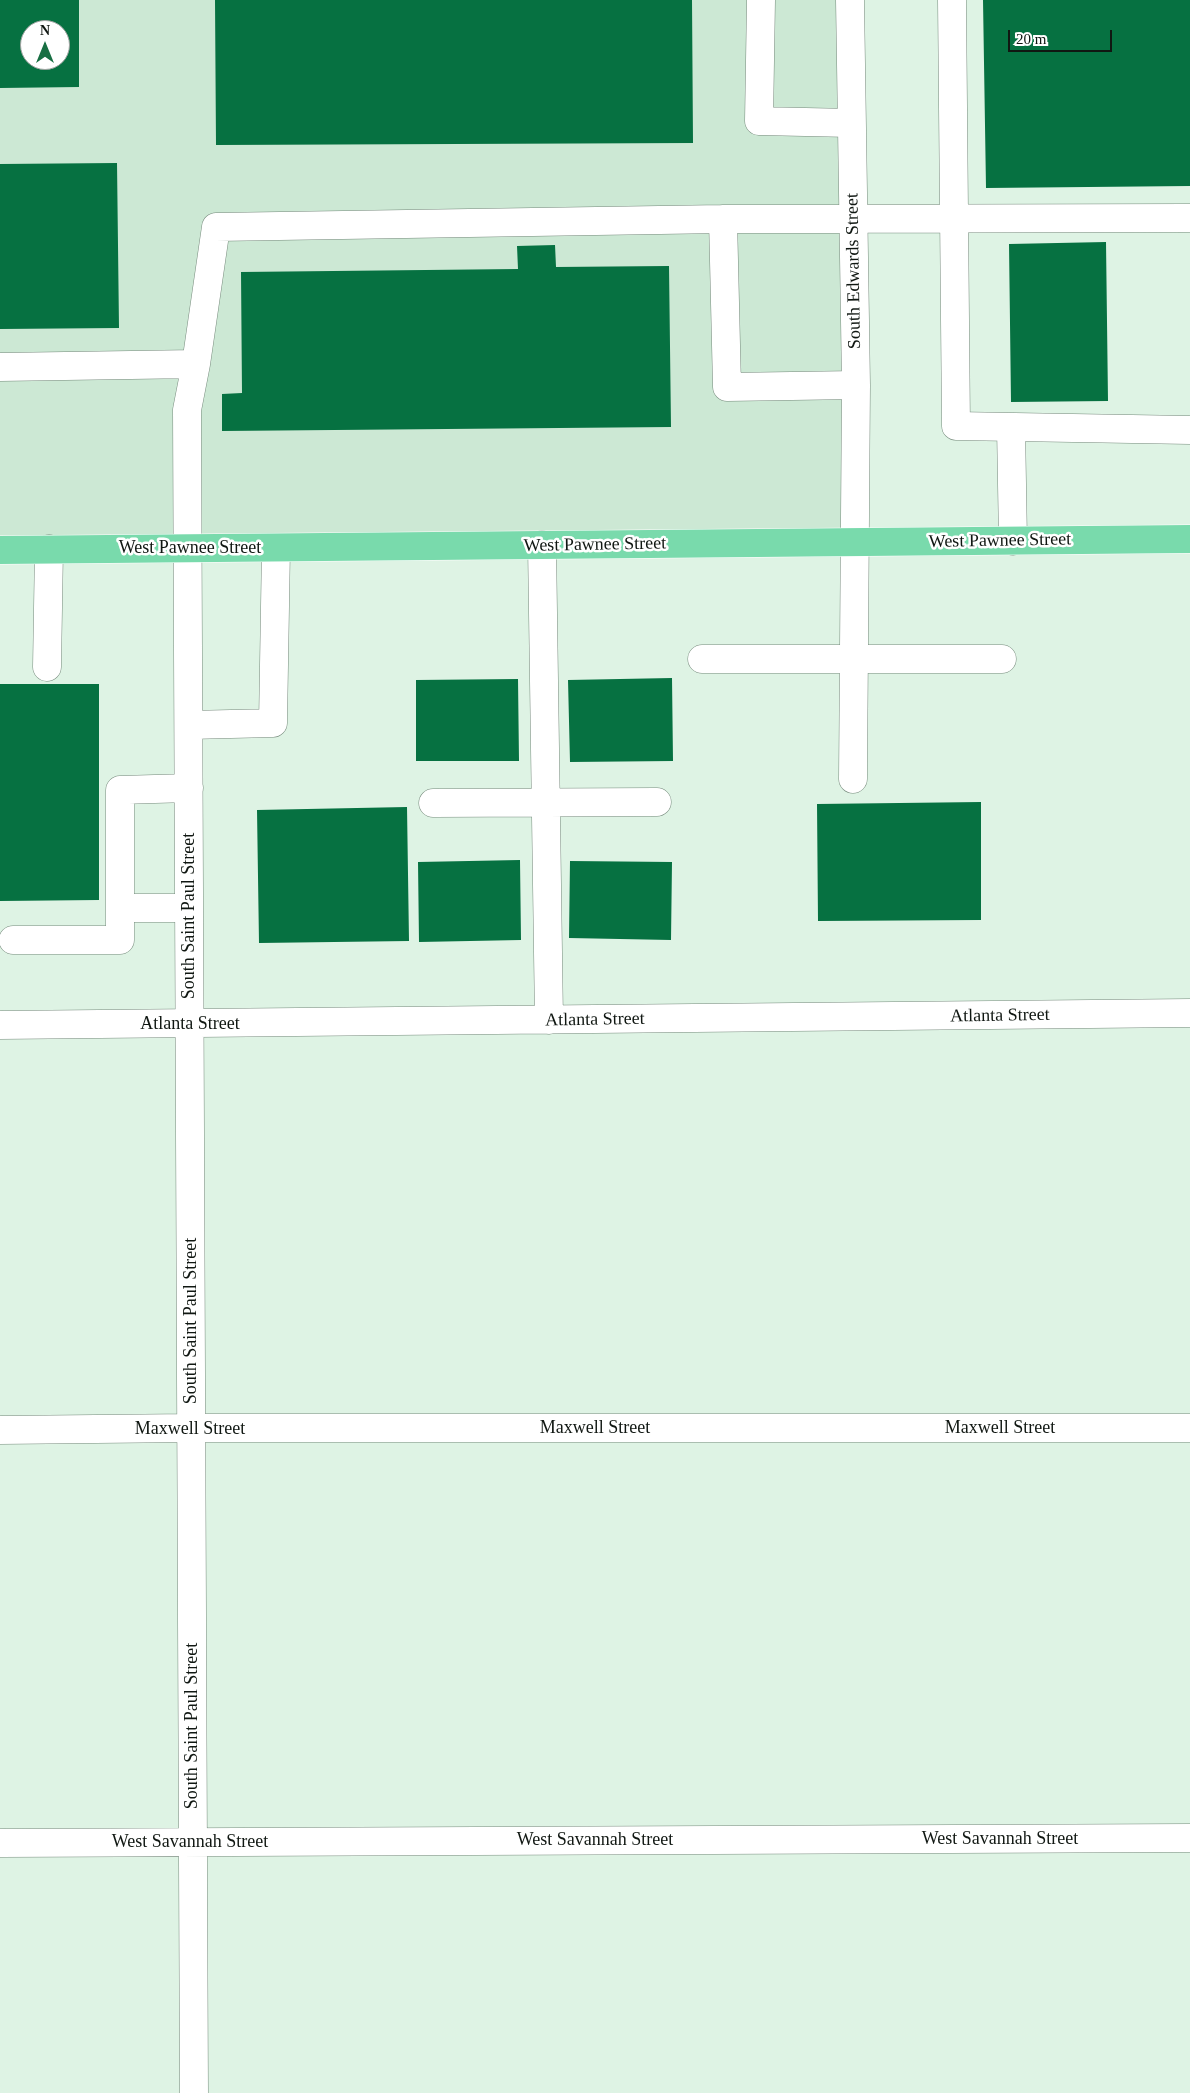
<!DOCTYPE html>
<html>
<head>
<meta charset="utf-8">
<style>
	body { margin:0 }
	#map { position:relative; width:1190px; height:2093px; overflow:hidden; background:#def3e4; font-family:"Times New Roman",serif }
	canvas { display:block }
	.north { position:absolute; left:20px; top:20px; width:50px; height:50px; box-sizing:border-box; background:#fff; border:1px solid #9fa2a0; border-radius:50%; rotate:0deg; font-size:14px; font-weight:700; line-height:20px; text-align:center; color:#101712 }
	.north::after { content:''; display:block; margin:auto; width:18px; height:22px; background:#186f43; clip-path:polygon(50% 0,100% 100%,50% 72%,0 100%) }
	.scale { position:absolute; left:1008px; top:30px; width:104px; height:22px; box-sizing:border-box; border:2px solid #101712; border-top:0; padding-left:6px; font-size:15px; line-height:18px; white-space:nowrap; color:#101712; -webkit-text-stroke:4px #fff; paint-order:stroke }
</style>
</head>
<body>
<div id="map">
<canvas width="1190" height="2093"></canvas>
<div class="north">N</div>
<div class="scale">20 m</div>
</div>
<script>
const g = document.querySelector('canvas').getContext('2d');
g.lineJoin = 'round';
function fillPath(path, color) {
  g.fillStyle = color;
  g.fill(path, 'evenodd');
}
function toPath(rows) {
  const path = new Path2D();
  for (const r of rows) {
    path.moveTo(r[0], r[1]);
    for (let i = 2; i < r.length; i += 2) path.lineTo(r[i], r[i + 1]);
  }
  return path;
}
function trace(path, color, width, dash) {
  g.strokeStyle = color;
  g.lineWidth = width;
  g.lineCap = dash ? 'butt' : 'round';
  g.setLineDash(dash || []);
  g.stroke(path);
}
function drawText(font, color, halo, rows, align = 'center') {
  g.font = font + ' "Times New Roman",serif';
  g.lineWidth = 5;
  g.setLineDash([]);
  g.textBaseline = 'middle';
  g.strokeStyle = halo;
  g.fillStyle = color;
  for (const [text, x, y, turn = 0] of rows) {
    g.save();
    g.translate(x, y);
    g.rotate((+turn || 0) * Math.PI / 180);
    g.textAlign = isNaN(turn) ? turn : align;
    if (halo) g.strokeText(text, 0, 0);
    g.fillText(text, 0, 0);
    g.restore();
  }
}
const built = toPath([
	[0,0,848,0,854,542,0,548],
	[30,30,60,30,60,60,30,60]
]);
const building = toPath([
	[0,0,79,0,79,87,0,88],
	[30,30,60,30,60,60,30,60],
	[215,0,692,0,693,143,216,145],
	[983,0,1190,0,1190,186,986,188],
	[117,163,119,328,0,329,0,164],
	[1106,242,1108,401,1011,402,1009,244],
	[555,245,556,267,669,266,671,427,222,431,222,394,242,393,241,272,518,269,517,246],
	[672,678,673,761,570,762,568,680],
	[518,679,519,761,416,761,416,680],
	[0,684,99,684,99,900,0,901],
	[981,802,981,920,818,921,817,804],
	[407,807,409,941,259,943,257,810],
	[520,860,521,940,419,942,418,862],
	[570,861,672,862,671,940,569,938]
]);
const minor = toPath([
	[761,0,759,121,851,123],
	[850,0,856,385,853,779],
	[952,0,956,426,1190,430],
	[723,219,727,387,856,385],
	[0,367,196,364],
	[1011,427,1013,541],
	[542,545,549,1020],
	[702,659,1002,659],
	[47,667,49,549],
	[189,725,273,723,276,548],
	[433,803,657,802],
	[120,908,189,908],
	[13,940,120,940,120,790,189,788],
	[0,1025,1190,1013],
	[0,1430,191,1428,1190,1428],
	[0,1843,1190,1838],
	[194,2093,187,410,196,364,216,227,723,219,1190,218]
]);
const major = toPath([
	[0,550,1190,539]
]);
const streetNames = [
	["South Edwards Street",854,271,-91],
	["West Pawnee Street",1000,541,-1],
	["West Pawnee Street",595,545,-1],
	["West Pawnee Street",190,548],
	["South Saint Paul Street",189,916,-90],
	["Atlanta Street",1000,1016,-1],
	["Atlanta Street",595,1020,-1],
	["Atlanta Street",190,1024],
	["South Saint Paul Street",191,1321,-90],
	["Maxwell Street",595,1428],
	["Maxwell Street",1000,1428],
	["Maxwell Street",190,1429],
	["South Saint Paul Street",192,1726,-90],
	["West Savannah Street",1000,1839],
	["West Savannah Street",595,1840],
	["West Savannah Street",190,1842]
];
fillPath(built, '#cce8d4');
fillPath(building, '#067141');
trace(minor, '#768a7c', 29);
trace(major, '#fff', 29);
trace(minor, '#fff', 28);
trace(major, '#79daac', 28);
drawText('18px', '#101712', '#fff', streetNames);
</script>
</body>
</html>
